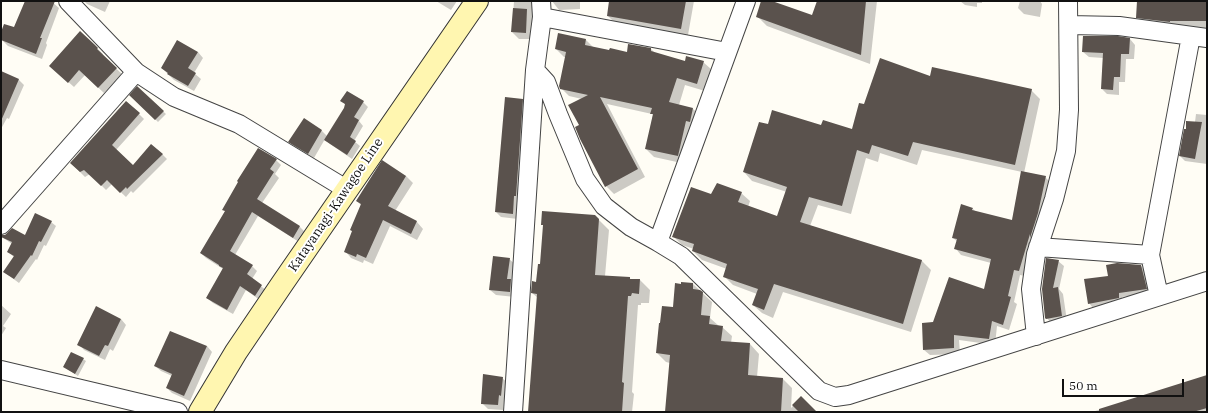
<!DOCTYPE html>
<html>
<head>
<meta charset="utf-8">
<style>
	body { margin:0 }
	#map { position:relative; width:1208px; height:413px; overflow:hidden; background:#fffdf5; font-family:"IBM Plex Serif",serif }
	canvas { display:block }
	.frame { position:absolute; inset:0; border:2px solid #111; pointer-events:none }
	.scale { position:absolute; left:1062px; top:379px; width:122px; height:18px; box-sizing:border-box; border:2px solid #111; border-top:0; padding-left:5px; font-size:12px; line-height:14px; white-space:nowrap; color:#111; -webkit-text-stroke:3px #fff; paint-order:stroke }
</style>
</head>
<body>
<div id="map">
<canvas width="1208" height="413"></canvas>
<div class="frame"></div>
<div class="scale">50 m</div>
</div>
<script>
const g = document.querySelector('canvas').getContext('2d');
g.lineJoin = 'round';
function fillPath(path, color) {
  g.fillStyle = color;
  g.fill(path, 'evenodd');
}
function toPath(rows) {
  const path = new Path2D();
  for (const r of rows) {
    path.moveTo(r[0], r[1]);
    for (let i = 2; i < r.length; i += 2) path.lineTo(r[i], r[i + 1]);
  }
  return path;
}
function trace(path, color, width, dash) {
  g.strokeStyle = color;
  g.lineWidth = width;
  g.lineCap = dash ? 'butt' : 'round';
  g.setLineDash(dash || []);
  g.stroke(path);
}
function drawText(font, color, halo, rows, align = 'center') {
  g.font = font + ' "IBM Plex Serif",serif';
  g.lineWidth = 4;
  g.setLineDash([]);
  g.textBaseline = 'middle';
  g.strokeStyle = halo;
  g.fillStyle = color;
  for (const [text, x, y, turn = 0] of rows) {
    g.save();
    g.translate(x, y);
    g.rotate((+turn || 0) * Math.PI / 180);
    g.textAlign = isNaN(turn) ? turn : align;
    if (halo) g.strokeText(text, 0, 0);
    g.fillText(text, 0, 0);
    g.restore();
  }
}
const shadow = toPath([
	[26,1,51,1,59,8,46,43,47,45,42,59,8,46,2,40,15,29],
	[84,1,110,1,105,12,87,4],
	[436,1,457,1,451,10],
	[514,1,540,1,532,39,519,39,512,32],
	[552,1,580,1,580,9,559,10],
	[610,1,694,1,688,35,614,22,608,16],
	[762,1,769,1,812,17,818,1,877,1,870,64,767,26,757,16],
	[960,1,982,1,982,3,977,3,977,7,965,5],
	[1020,1,1040,1,1042,4,1040,17,1024,14,1018,8],
	[1138,1,1207,2,1207,33,1145,25,1137,17],
	[1130,39,1135,45,1134,59,1126,59,1125,82,1119,82,1119,95,1107,94,1102,89,1103,58,1089,57,1083,52],
	[586,40,594,48,628,53,651,49,655,53,686,62,703,62,711,69,705,91,685,85,679,105,693,109,701,116,686,164,654,157,646,149,653,115,652,114,607,104,645,177,614,194,606,186,580,125,582,99,569,96,561,88,566,57,564,57,556,49],
	[94,45,103,54,102,55,122,74,104,93,85,75,74,87,56,71],
	[198,52,203,58,194,73,201,79,194,91,174,80,162,68],
	[1,72,19,80,24,85,9,119,7,118,1,129],
	[930,77,1031,90,1040,99,1024,173,1045,177,1051,183,1025,276,1020,275,1014,302,1017,304,1009,330,997,326,995,345,959,340,960,354,930,355,924,350,934,323,985,290,991,263,961,255,956,249,958,242,953,238,973,209,976,212,1012,221,1022,172,922,150,917,165,880,153,878,162,866,158,851,214,818,205,810,226,922,261,931,270,911,332,783,292,773,318,762,313,753,305,757,294,733,285,724,276,727,269,702,260,693,251,694,249,682,245,673,236,712,196,741,193,750,201,748,207,778,217,787,192,752,181,744,172,769,126,822,126,852,130,865,105],
	[137,88,166,114,158,122,131,95],
	[522,100,528,106,518,219,501,217,496,212],
	[342,101,363,102,368,107,359,121,363,126,354,141,360,146,352,159,330,144,325,139,314,158,295,147,289,141,304,120,322,131,328,137,346,105],
	[127,102,144,119,116,150,133,166,162,154,167,159,133,193,131,191,126,197,112,184,106,190,90,174,85,177,71,163],
	[1196,114,1207,115,1207,164,1185,161,1180,156,1195,122],
	[276,160,281,165,275,174,279,178,262,203,300,227,305,232,299,242,258,216,235,255,252,266,257,271,252,279,267,291,261,301,246,290,233,314,213,303,207,298,223,269,206,258,201,253,226,212,223,209],
	[383,162,406,176,413,183,395,211,417,222,423,229,417,240,390,226,373,264,364,260,363,263,351,258,345,251,353,232,351,230,361,205,357,201],
	[595,216,609,230,605,276,640,280,650,290,649,303,641,303,641,305,638,305,632,392,634,394,632,412,529,412,538,298,532,293,537,283,541,266,544,226,542,224],
	[51,222,56,226,46,246,44,245,37,260,36,259,19,283,4,272,14,257,8,252,12,244,2,237,25,236],
	[509,259,515,264,515,297,496,295,490,290],
	[1058,261,1064,266,1059,289,1063,294,1067,321,1052,324,1046,317],
	[1141,266,1145,270,1150,293,1122,297,1123,302,1093,308,1089,303,1109,276],
	[693,284,712,302,710,318,719,326,722,327,732,336,731,343,750,344,759,354,757,377,783,379,792,388,791,408,801,397,816,412,666,412,670,363,666,362,657,353,674,308],
	[1,305,11,314,3,326,6,328,1,336],
	[121,319,126,325,113,351,110,349,105,360,84,350,79,344],
	[207,346,212,352,190,401,172,393,167,388,172,376,161,371,155,366],
	[83,359,86,361,78,376,64,367],
	[484,375,502,378,508,383,506,401,504,400,503,410,488,409,482,403],
	[1207,376,1207,412,1092,412]
]);
const building = toPath([
	[25,1,55,1,40,38,42,38,36,54,1,40,1,32,4,24,14,27],
	[609,1,686,1,681,29,607,16],
	[761,1,772,1,812,15,817,1,866,1,861,55,756,17],
	[1137,1,1207,1,1207,21,1170,21,1170,22,1136,18],
	[513,8,527,9,526,33,511,32],
	[80,31,94,44,98,48,97,49,117,68,98,88,79,70,68,83,49,66],
	[558,33,586,39,585,45,609,50,610,48,627,52,628,44,651,48,651,51,685,61,686,56,704,61,697,84,677,78,669,102,693,108,690,122,686,121,678,156,645,149,653,114,650,114,652,108,600,97,638,169,605,187,580,139,575,127,579,125,568,105,588,95,560,89,559,86,566,52,555,49],
	[1083,36,1118,36,1130,38,1129,54,1121,54,1120,77,1114,77,1113,90,1101,89,1103,53,1082,52],
	[177,40,198,52,188,68,196,73,188,86,167,74,168,73,161,68],
	[880,58,930,76,932,67,1032,89,1015,165,913,142,908,156,872,145,869,154,857,150,842,206,809,197,800,222,922,260,903,324,774,284,764,310,752,305,758,289,723,277,727,264,692,251,694,244,672,237,691,187,711,194,717,183,742,192,738,202,777,216,787,187,743,172,759,122,768,124,772,110,821,125,823,120,852,129,859,103,864,104],
	[1,71,19,79,1,121],
	[137,86,164,111,155,120,129,95],
	[347,91,364,101,354,117,359,120,350,137,356,141,347,155,324,140,344,108,345,104,340,101],
	[505,97,523,99,516,196,514,196,513,214,495,212],
	[126,101,140,113,112,145,133,165,151,144,163,154,127,189,126,187,120,193,107,180,101,186,84,170,80,172,70,163],
	[304,118,322,130,308,154,288,142],
	[1186,121,1202,122,1195,159,1179,156,1184,129,1186,129],
	[258,148,277,159,270,169,274,172,257,199,300,226,293,238,252,212,230,251,253,265,247,274,262,285,255,296,240,286,227,310,206,298,223,268,219,266,219,265,200,253,225,211,222,210,238,182,237,181],
	[382,160,406,176,388,206,417,221,411,234,383,220,366,258,357,254,356,257,344,252,352,231,350,230,361,204,356,201],
	[1021,171,1046,176,1038,213,1030,238,1030,234,1019,271,1014,270,1008,296,1011,297,1003,325,992,321,989,339,954,335,954,348,923,350,922,323,933,322,949,277,984,289,991,259,954,249,957,239,952,238,961,204,973,208,972,210,1012,220],
	[542,211,595,215,599,219,595,275,630,277,630,279,640,279,639,294,632,293,631,296,628,296,622,382,624,383,622,412,528,412,537,294,531,293,532,281,536,282,538,264,540,264,543,225,541,225],
	[35,213,52,221,41,242,39,241,32,256,31,255,14,279,3,272,14,256,7,252,12,242,1,237,1,235,5,235,12,228,25,235],
	[493,256,510,258,507,279,511,279,510,292,489,290],
	[1046,258,1059,260,1053,288,1058,287,1062,316,1046,319,1045,318,1042,289],
	[1117,263,1141,265,1147,289,1119,293,1119,298,1088,304,1084,279,1108,276,1106,265],
	[681,282,693,283,693,289,700,290,703,292,701,315,710,316,709,324,723,326,721,341,750,343,748,375,783,378,781,412,665,412,670,355,656,353,659,323,660,323,662,306,673,307,675,283,681,284],
	[96,306,121,319,108,346,105,345,99,356,77,345],
	[170,331,207,346,184,396,166,388,172,374,154,366],
	[71,352,84,358,75,374,63,367],
	[483,374,503,377,501,396,499,395,498,405,481,404],
	[1207,375,1207,408,1193,412,1099,412,1099,409],
	[801,396,817,412,799,412,792,405]
]);
const minor = toPath([
	[68,1,136,72,174,97,239,124,346,189],
	[542,17,727,52],
	[1069,25,1119,26,1207,38],
	[535,70,546,82,558,114,585,179,604,206,631,227,658,242,681,256,819,391,835,397,849,395,1207,281],
	[1,225,136,72],
	[658,242,746,1],
	[1038,247,1150,255],
	[1159,296,1150,255,1191,36],
	[1036,336,1031,289,1036,254,1054,199,1066,151,1069,110,1068,1],
	[1,370,178,412],
	[513,412,535,70,542,17,541,1]
]);
const secondary = toPath([
	[200,412,236,352,282,284,477,1]
]);
const streetNames = [
	["Katayanagi-Kawagoe Line",336,205,-56]
];
fillPath(shadow, '#0003');
fillPath(building, '#5a524d');
trace(minor, '#444', 20);
trace(secondary, '#333', 24);
trace(minor, '#fff', 18);
trace(secondary, '#fff6b0', 22);
drawText('13px', '#111', '#fff', streetNames);
</script>
</body>
</html>
